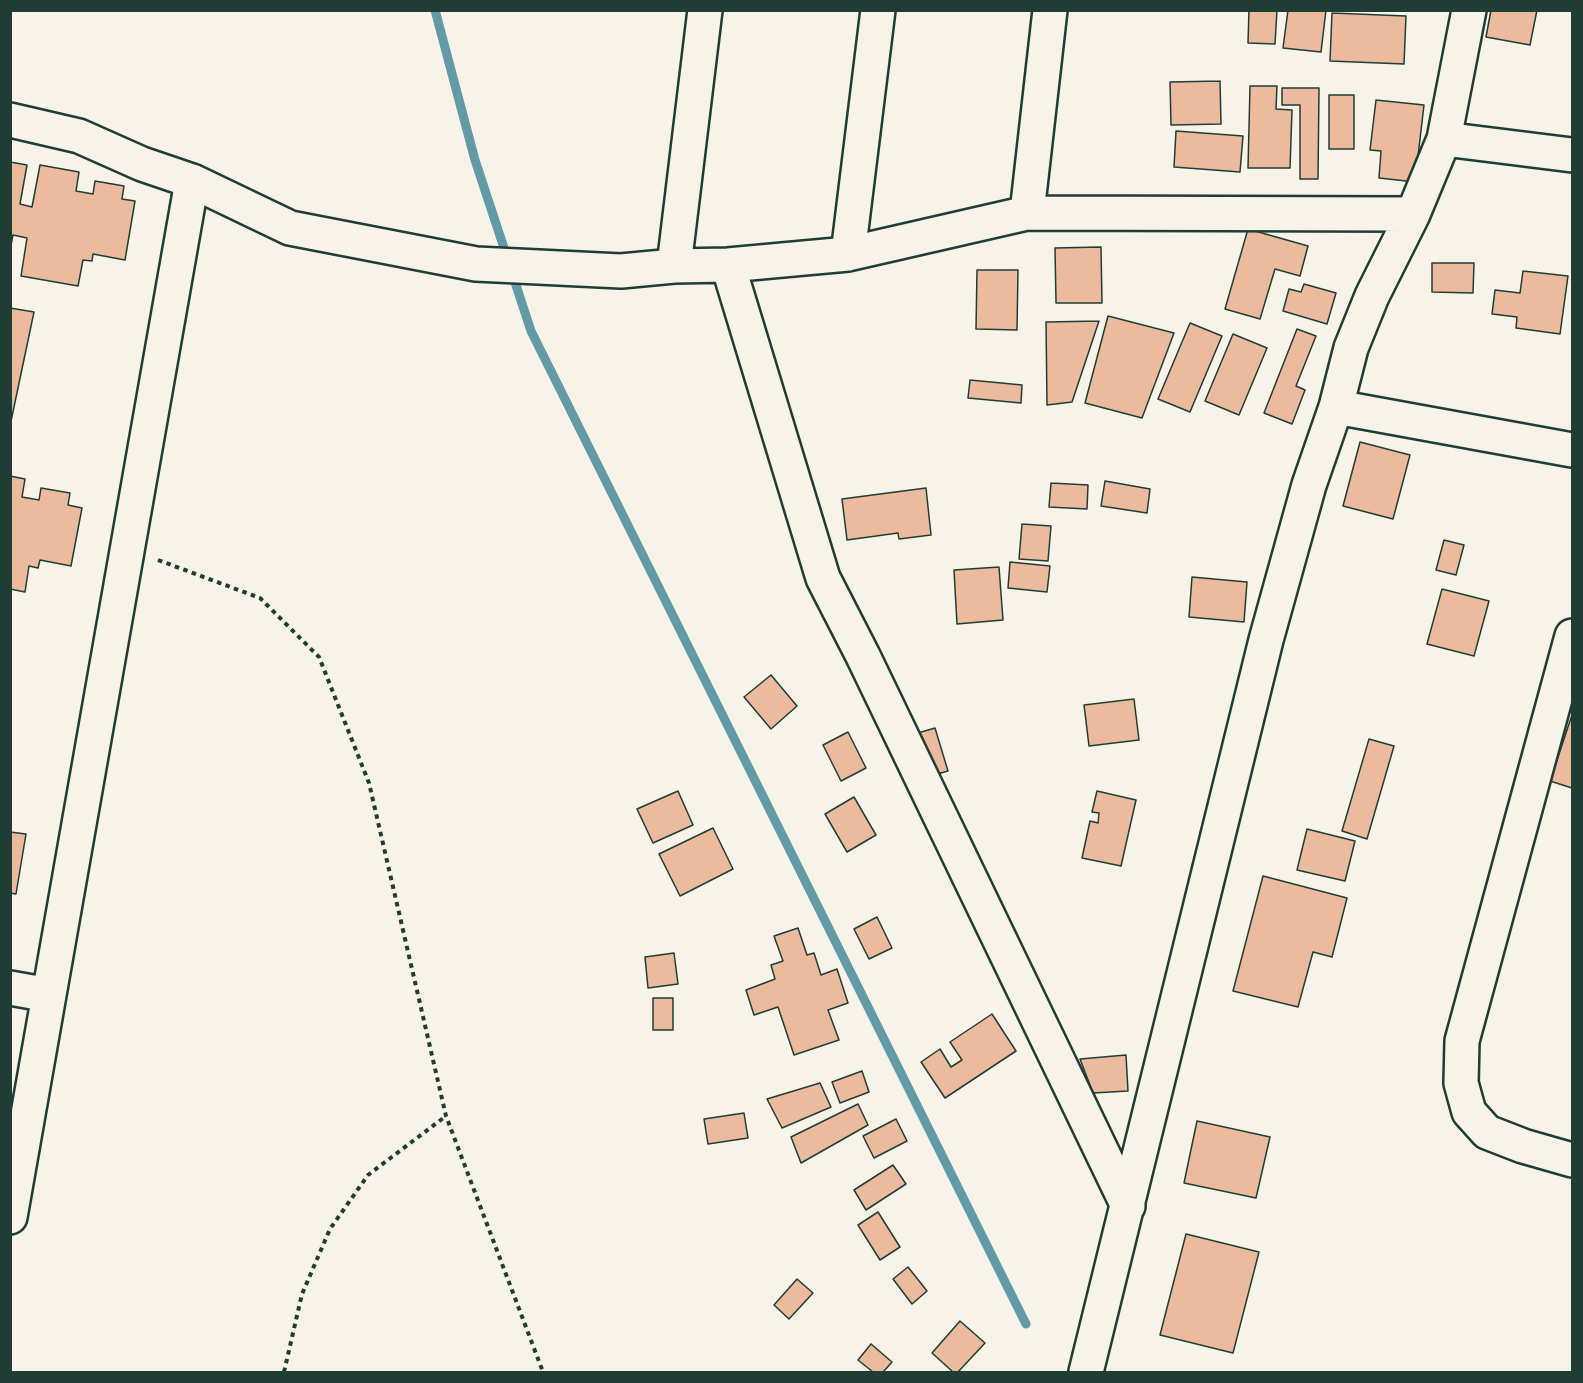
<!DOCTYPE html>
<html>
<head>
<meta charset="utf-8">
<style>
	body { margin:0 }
	#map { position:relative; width:1583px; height:1383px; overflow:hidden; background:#f7f3e8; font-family:"Balsamiq Sans",sans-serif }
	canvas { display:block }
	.frame { position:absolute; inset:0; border:12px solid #1f3d34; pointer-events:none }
</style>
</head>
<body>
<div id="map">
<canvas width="1583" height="1383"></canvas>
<div class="frame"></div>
</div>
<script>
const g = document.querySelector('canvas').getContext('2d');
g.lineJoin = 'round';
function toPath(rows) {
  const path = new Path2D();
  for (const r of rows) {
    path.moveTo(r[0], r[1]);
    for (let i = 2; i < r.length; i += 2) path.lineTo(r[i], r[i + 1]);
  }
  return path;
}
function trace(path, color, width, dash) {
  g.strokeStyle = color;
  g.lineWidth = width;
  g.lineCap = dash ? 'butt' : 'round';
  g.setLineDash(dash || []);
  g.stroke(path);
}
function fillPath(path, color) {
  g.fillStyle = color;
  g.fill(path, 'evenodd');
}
const stream = toPath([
	[435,10,475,160,508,260],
	[512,273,531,331,1026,1324]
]);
const building = toPath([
	[1249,10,1277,10,1275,44,1248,43,1249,10],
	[1288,10,1326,10,1321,52,1283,48,1288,10],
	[1491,10,1537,10,1530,45,1486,37,1491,10],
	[1332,13,1406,16,1404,64,1330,61,1332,13],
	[1220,81,1221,124,1171,125,1170,82,1220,81],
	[1250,86,1277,86,1276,109,1292,110,1290,168,1248,168,1250,86],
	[1282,88,1319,88,1318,179,1300,179,1300,105,1282,105,1282,88],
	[1329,95,1354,95,1354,149,1329,149,1329,95],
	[1376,100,1424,105,1415,182,1379,178,1381,151,1370,150,1376,100],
	[1176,131,1243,136,1240,172,1174,167,1176,131],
	[10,162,27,165,20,204,32,207,40,165,79,172,76,191,93,194,95,181,124,186,122,199,135,201,125,260,93,254,92,261,83,260,78,286,21,276,27,238,13,235,10,250,10,162],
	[1248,229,1308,246,1300,276,1275,269,1260,319,1225,309,1248,229],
	[1101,247,1102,303,1056,303,1055,248,1101,247],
	[1432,263,1474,263,1473,293,1432,292,1432,263],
	[977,270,1018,270,1017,330,976,329,977,270],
	[1523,271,1568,276,1560,334,1516,328,1517,317,1492,314,1495,290,1520,293,1523,271],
	[1304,284,1336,293,1327,324,1283,311,1289,289,1301,292,1304,284],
	[10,308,34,312,10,426,10,308],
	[1108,316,1174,333,1142,418,1085,403,1108,316],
	[1099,321,1072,402,1047,405,1046,322,1099,321],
	[1190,323,1222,336,1190,412,1158,399,1190,323],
	[1297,329,1316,336,1296,386,1305,390,1292,424,1264,413,1297,329],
	[1233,334,1267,348,1239,415,1205,401,1233,334],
	[970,380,1022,385,1021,403,968,398,970,380],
	[1360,442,1410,455,1393,519,1343,506,1360,442],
	[10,476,25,479,22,497,39,500,41,488,70,493,68,505,82,508,71,566,40,560,38,568,29,566,25,592,10,589,10,476],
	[1105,481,1150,489,1147,513,1101,506,1105,481],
	[1051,483,1088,485,1087,509,1049,507,1051,483],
	[926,488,931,535,899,539,898,533,847,540,842,499,926,488],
	[1022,524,1051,526,1048,561,1019,559,1022,524],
	[1444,540,1464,545,1456,575,1436,570,1444,540],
	[1010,562,1050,566,1047,592,1008,588,1010,562],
	[999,567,1003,620,957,624,954,570,999,567],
	[1192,577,1247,582,1244,622,1189,617,1192,577],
	[1442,589,1489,601,1474,656,1427,644,1442,589],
	[771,675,797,706,771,729,744,697,771,675],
	[1134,699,1139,740,1089,746,1084,705,1134,699],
	[1572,715,1572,788,1550,781,1572,715],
	[935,728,948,771,923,778,911,735,935,728],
	[848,732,866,768,841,781,823,745,848,732],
	[1369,739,1394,746,1367,839,1342,831,1369,739],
	[678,791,693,825,653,843,637,809,678,791],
	[1097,791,1136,800,1121,866,1082,858,1090,821,1098,823,1099,813,1092,812,1097,791],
	[854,797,876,835,847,852,825,814,854,797],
	[713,828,733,869,680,896,659,854,713,828],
	[1307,829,1355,841,1345,881,1297,870,1307,829],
	[10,832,26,834,16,894,10,893,10,832],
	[1263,876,1347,898,1332,957,1313,952,1298,1007,1233,991,1263,876],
	[877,917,892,948,869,959,854,929,877,917],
	[798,928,807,955,814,953,821,975,837,969,848,1003,828,1010,839,1040,794,1055,778,1007,754,1015,746,990,775,979,771,965,783,961,774,936,798,928],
	[674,953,678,984,648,988,645,957,674,953],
	[653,998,673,998,673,1030,653,1030,653,998],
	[992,1014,1016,1051,945,1098,921,1062,940,1049,951,1067,962,1060,950,1042,992,1014],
	[1126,1055,1128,1091,1093,1093,1080,1059,1126,1055],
	[862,1071,869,1092,840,1103,832,1082,862,1071],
	[820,1083,831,1107,782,1128,767,1099,820,1083],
	[858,1104,868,1125,801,1163,791,1137,858,1104],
	[744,1113,748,1138,708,1144,704,1119,744,1113],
	[896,1119,907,1141,874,1158,863,1136,896,1119],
	[1197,1121,1270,1137,1256,1198,1184,1183,1197,1121],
	[893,1165,906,1184,866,1210,854,1190,893,1165],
	[878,1212,900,1247,880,1260,858,1225,878,1212],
	[1186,1234,1259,1252,1233,1353,1160,1335,1186,1234],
	[908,1267,927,1291,912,1304,893,1279,908,1267],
	[797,1279,813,1293,789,1319,774,1305,797,1279],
	[960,1321,985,1343,958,1372,953,1372,932,1353,960,1321],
	[871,1344,892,1362,883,1372,873,1372,858,1360,871,1344]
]);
const path = toPath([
	[158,560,260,598,319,657,369,783,446,1116,543,1372],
	[284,1372,302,1294,330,1229,368,1175,446,1116]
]);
const street = toPath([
	[10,120,79,136,142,164,192,181,290,228,476,264,621,271,674,266,728,265,848,254,1027,213,1413,214],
	[1444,139,1572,155],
	[1027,213,1050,10],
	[848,254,878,10],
	[728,265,823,578,863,656,1128,1206],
	[674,266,705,10],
	[1336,407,1351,348,1372,296,1413,214,1444,139,1469,10],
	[1572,636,1462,1041,1461,1083,1469,1112,1487,1132,1523,1146,1572,1160],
	[10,988,49,995],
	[10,1217,192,181],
	[1086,1372,1266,640,1309,485,1336,407,1572,450]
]);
trace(stream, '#629ba5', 9);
fillPath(building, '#ecba9d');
trace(building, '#1f3d34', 1.5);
trace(street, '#1f3d34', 38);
trace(path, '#1f3d34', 4, [4.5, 4.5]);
trace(street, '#f7f3e8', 33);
</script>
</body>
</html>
